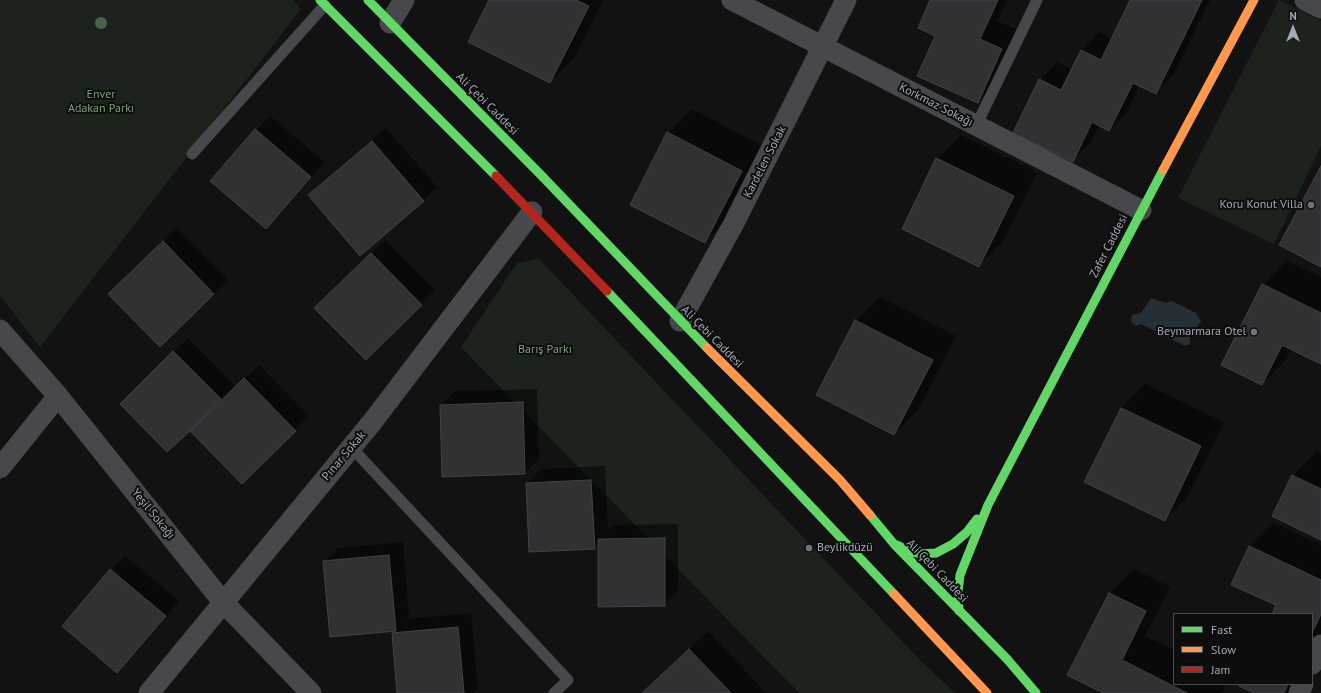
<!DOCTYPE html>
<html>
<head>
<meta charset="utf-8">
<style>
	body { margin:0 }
	#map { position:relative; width:1321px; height:693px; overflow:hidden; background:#121212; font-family:"PT Sans",sans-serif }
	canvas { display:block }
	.legend { position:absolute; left:1173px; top:613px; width:140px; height:72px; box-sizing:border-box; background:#0d0d0e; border:1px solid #484c51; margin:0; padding:5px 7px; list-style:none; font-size:12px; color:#a1aab5 }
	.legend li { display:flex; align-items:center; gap:8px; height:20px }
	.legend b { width:20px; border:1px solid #484c51 }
	.north { position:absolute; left:1273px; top:8px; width:40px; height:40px; -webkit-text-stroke:3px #0d0d0e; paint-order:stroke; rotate:0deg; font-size:11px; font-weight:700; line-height:16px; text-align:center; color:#a1aab5 }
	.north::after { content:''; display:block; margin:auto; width:14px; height:18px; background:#a1aab5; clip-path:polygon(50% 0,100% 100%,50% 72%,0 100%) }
</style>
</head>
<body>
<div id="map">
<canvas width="1321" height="693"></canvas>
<ul class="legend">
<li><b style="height:5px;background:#63d668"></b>Fast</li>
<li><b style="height:5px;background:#ff974d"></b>Slow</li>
<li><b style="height:5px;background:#b3261e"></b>Jam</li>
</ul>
<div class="north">N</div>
</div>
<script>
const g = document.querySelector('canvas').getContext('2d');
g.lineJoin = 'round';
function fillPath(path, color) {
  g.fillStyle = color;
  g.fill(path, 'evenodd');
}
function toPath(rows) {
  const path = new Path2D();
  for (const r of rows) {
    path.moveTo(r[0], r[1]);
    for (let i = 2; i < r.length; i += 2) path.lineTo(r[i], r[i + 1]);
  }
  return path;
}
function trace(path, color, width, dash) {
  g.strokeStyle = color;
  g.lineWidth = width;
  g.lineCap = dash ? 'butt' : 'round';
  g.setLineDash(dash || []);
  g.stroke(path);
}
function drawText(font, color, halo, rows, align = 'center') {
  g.font = font + ' "PT Sans",sans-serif';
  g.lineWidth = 4;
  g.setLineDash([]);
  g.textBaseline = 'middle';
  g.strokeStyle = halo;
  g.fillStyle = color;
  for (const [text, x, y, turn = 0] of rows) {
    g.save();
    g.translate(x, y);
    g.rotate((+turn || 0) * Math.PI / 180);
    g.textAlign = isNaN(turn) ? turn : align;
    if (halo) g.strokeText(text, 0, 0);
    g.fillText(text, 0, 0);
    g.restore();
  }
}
const green = toPath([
	[0,0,293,0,301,9,40,347,0,296],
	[1279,0,1321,21,1321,146,1274,244,1178,198],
	[539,259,920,660,955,693,799,693,461,347,517,263]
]);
const water = toPath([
	[1151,298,1166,303,1172,301,1196,313,1201,321,1190,337,1190,344,1185,346,1141,324,1136,326,1132,323,1131,320,1132,315,1141,313]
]);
const shadow = toPath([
	[490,0,603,0,574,58,550,82],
	[931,0,1007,0,997,21,1020,31,995,84,978,102,937,35],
	[1132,0,1210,0,1174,74,1156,92,1140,85,1127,112,1109,130,1099,125,1090,143,1072,161,1040,80,1057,62,1072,69,1082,50,1100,32,1113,39],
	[692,109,765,147,729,218,705,242,668,133],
	[270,116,325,162,280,214,266,228,211,181,256,130],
	[386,128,437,187,423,201,309,195,323,181],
	[961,135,1037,172,1003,241,979,265,937,159],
	[177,228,228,280,160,346,123,280],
	[385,240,435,290,366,359,316,308],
	[1287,261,1321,277,1321,363,1291,349,1286,360,1262,384,1263,285],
	[880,297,956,336,918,410,894,434,856,321],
	[188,338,234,385,222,399,223,400,259,365,309,416,242,482,190,429,121,404],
	[1145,384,1224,422,1188,496,1164,520,1086,482,1121,408],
	[537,389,539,459,525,473,441,405,455,391],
	[1317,451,1321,454,1321,539,1293,476],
	[605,466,608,530,613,525,678,524,678,591,664,605,599,544,594,548,527,484,541,469],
	[1274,523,1321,545,1321,640,1312,659,1312,614,1273,614,1278,605,1250,547],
	[403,542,409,616,407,619,471,613,478,688,473,693,398,693,393,633,396,630,324,562,338,548],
	[125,556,179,601,131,658,117,671,64,626,111,570],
	[1134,569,1170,587,1145,636,1174,650,1174,684,1226,684,1222,693,1105,693,1069,675,1110,593],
	[708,631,766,693,643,693,653,683],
	[1241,684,1298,684,1289,693,1256,693]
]);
const building = toPath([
	[489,0,576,0,589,6,550,83,468,42,489,0],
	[930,0,998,0,980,39,1002,49,978,103,917,76,935,36,918,28,930,0],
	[1130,0,1202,0,1156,94,1133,83,1109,131,1092,122,1073,162,1013,133,1039,79,1061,90,1081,50,1101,60,1130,0],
	[255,129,311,177,266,229,210,181,255,129],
	[667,132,742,171,705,243,630,205,667,132],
	[372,141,424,201,360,256,308,195,372,141],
	[936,158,1014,196,979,267,902,229,936,158],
	[1321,166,1321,267,1279,245,1321,166],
	[163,241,214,294,160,347,108,294,163,241],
	[371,253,422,305,366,360,314,308,371,253],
	[1262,284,1321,313,1321,364,1282,345,1262,385,1221,365,1262,284],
	[855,320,933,360,894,435,816,395,855,320],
	[173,351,221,399,190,431,167,452,120,404,173,351],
	[244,378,296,431,242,484,190,431,244,378],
	[523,402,525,474,442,477,440,405,523,402],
	[1121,408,1201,446,1165,521,1084,482,1121,408],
	[1292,475,1321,489,1321,540,1272,516,1292,475],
	[591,480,595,549,529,552,526,483,591,480],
	[665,538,665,606,598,607,598,539,665,538],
	[1249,546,1321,580,1321,614,1312,633,1312,614,1272,614,1276,605,1231,585,1249,546],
	[389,555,396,631,330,637,323,561,389,555],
	[110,569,166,616,117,673,62,626,110,569],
	[1109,593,1146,611,1122,660,1187,693,1103,693,1067,675,1109,593],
	[458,627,464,693,397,693,392,633,458,627],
	[689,649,731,693,642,693,689,649],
	[1239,684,1288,684,1284,693,1254,693,1239,686,1239,684]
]);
const lane = toPath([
	[976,126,1037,0],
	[192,154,325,5],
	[351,447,568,680,554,693]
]);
const street = toPath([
	[732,0,1141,210],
	[1305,0,1321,8],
	[390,23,404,0],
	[680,321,734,223,846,0],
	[0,330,58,396,223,602,311,693],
	[0,468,58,396],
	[1312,664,1321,645],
	[149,693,373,421,532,212],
	[1299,693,1303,684]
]);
const fast = toPath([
	[320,0,496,176],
	[368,0,540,174,707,348],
	[607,291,894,594],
	[870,515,894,544,1007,659,1036,693],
	[897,545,907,550,920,554,936,553,953,544,967,532,977,519],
	[959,611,958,592,960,575,988,505,1163,170]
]);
const slow = toPath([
	[1163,170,1254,0],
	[707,348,840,480,870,515],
	[894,594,987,693]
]);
const jam = toPath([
	[496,176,607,291]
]);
const trees = [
	[101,23]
];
const markers = [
	[1311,205,4,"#6f757c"],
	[1254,332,4,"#6f757c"],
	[809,548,4,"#6f757c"]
];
const parkNames = [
	["Enver",101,95],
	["Adakan Parkı",101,109],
	["Barış Parkı",545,350]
];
const streetNames = [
	["Ali Çebi Caddesi",487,104,45],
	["Korkmaz Sokağı",936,105,27],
	["Kardelen Sokak",765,162,-63],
	["Zafer Caddesi",1109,246,-63],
	["Ali Çebi Caddesi",712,337,45],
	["Pınar Sokak",344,456,-50],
	["Yeşil Sokağı",153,514,51],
	["Ali Çebi Caddesi",937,571,46]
];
const poiNames = [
	["Koru Konut Villa",1303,205],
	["Beymarmara Otel",1246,332],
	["Beylikdüzü",817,548,"left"]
];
fillPath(green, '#1c231c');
fillPath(water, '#252f35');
fillPath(shadow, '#0007');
fillPath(building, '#313133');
trace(building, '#414346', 1);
trace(lane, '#46484b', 11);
trace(street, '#46484b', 21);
trace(fast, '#63d668', 9);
trace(slow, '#ff974d', 9);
trace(jam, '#b3261e', 9);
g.fillStyle = '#4b6149';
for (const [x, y] of trees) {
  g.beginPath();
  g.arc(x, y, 6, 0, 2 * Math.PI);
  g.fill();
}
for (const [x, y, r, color] of markers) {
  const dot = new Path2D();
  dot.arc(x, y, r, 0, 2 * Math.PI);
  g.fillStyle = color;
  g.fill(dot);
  trace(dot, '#0d0d0e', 1.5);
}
drawText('12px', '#79a276', '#0d0d0e', parkNames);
drawText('12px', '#a1aab5', '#0d0d0e', streetNames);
drawText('12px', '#a1aab5', '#0d0d0e', poiNames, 'right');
</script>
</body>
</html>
